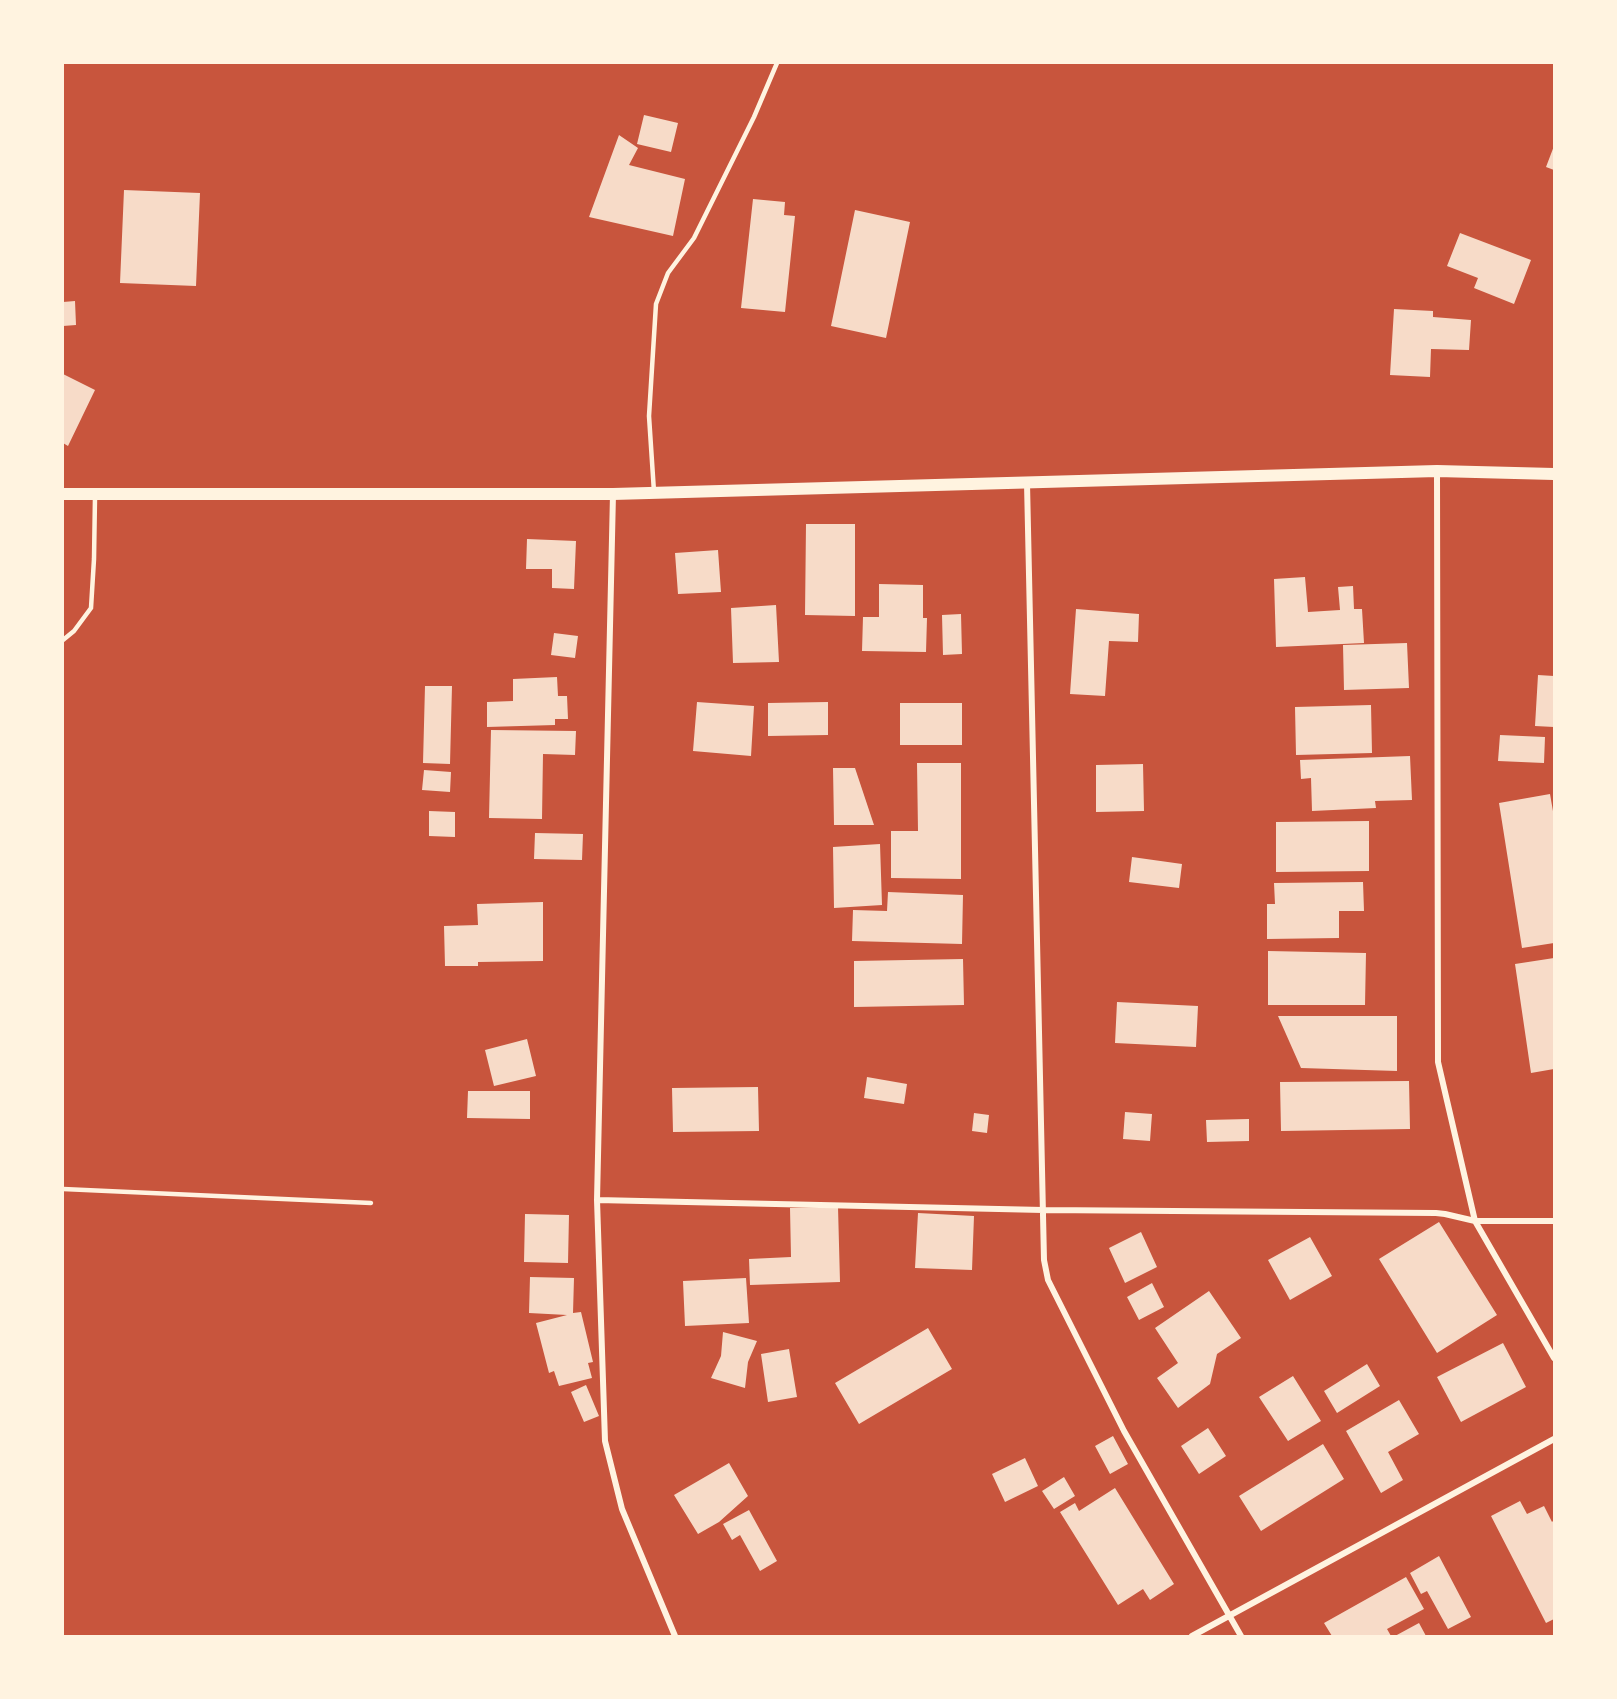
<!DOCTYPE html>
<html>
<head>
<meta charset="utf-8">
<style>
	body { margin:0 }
	#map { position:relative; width:1617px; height:1699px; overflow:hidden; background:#c8553d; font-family:"DM Sans",sans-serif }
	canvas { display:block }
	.frame { position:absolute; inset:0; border:64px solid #fff3e0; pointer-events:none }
</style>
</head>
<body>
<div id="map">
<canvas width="1617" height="1699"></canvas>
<div class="frame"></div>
</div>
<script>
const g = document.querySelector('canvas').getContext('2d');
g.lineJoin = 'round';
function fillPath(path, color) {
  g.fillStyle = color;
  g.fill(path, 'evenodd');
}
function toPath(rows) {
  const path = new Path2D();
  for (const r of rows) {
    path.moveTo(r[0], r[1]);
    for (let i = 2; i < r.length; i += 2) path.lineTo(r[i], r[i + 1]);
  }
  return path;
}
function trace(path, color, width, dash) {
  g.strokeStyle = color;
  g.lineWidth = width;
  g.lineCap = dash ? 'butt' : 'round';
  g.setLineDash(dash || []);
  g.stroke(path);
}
const building = toPath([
	[644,115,678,123,671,152,637,144],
	[619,135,638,148,629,165,685,179,673,236,589,217],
	[1554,146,1554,170,1546,167],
	[124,190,200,193,196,286,120,283],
	[753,199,785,202,784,215,795,216,785,312,741,308],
	[855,210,910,222,886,338,831,326],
	[1460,233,1531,260,1514,304,1474,288,1478,278,1447,266],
	[75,301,76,325,63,326,63,302],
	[1394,309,1433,311,1433,317,1471,320,1469,350,1431,349,1430,377,1390,375],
	[63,374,95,390,68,446,63,443],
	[806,524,855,524,855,616,805,615],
	[527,539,576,541,574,589,552,588,552,569,526,569],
	[718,550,721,592,678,594,675,553],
	[1305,577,1308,612,1340,610,1338,587,1353,586,1354,609,1362,609,1364,643,1276,647,1274,579],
	[879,584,923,585,923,618,927,618,926,652,862,651,863,617,879,617],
	[776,605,779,662,733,663,731,608],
	[1076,609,1139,614,1138,642,1109,641,1105,696,1070,694],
	[961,614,962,654,943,655,942,615],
	[554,633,578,636,575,658,551,655],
	[1407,643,1409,688,1344,690,1343,645],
	[1538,675,1554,676,1554,727,1535,726],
	[557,677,558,696,567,696,568,719,555,719,555,725,487,727,487,702,513,701,513,679],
	[425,686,452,686,450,764,423,763],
	[697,702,754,706,751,756,693,751],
	[828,702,828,735,768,736,768,703],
	[900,703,962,703,962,745,900,745],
	[1371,705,1372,753,1296,755,1295,707],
	[491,730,576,731,575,755,543,754,542,819,489,818],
	[1500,735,1545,737,1544,763,1498,761],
	[1410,756,1412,800,1375,801,1376,808,1312,811,1311,778,1301,779,1300,760],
	[917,763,961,763,961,879,891,878,891,831,918,831],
	[1143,764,1144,811,1096,812,1096,765],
	[833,768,855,768,874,825,834,825],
	[424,770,451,772,450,792,422,790],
	[1550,794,1554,817,1554,943,1522,948,1499,803],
	[429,811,455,812,455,837,429,836],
	[1369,821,1369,871,1276,872,1276,822],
	[535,833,583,834,582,860,534,859],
	[880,844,882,905,834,908,833,847],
	[1132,857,1182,864,1179,888,1129,882],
	[1363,882,1364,911,1339,911,1339,938,1267,939,1267,904,1275,904,1274,883],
	[888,892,963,895,962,944,852,941,853,910,887,911],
	[543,902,543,961,478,962,478,966,445,966,444,926,478,925,477,904],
	[1268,951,1366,953,1365,1005,1268,1005],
	[1554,958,1554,1069,1531,1073,1515,964],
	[963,959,964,1005,854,1007,854,961],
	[1117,1002,1198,1006,1196,1047,1115,1043],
	[1278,1016,1397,1016,1397,1071,1301,1068],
	[527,1039,536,1076,494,1086,485,1050],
	[867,1077,907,1084,904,1104,864,1098],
	[1409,1081,1410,1129,1281,1131,1280,1082],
	[758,1087,759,1131,673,1132,672,1088],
	[468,1091,530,1091,530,1119,467,1118],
	[1125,1112,1152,1114,1150,1141,1123,1139],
	[974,1113,989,1115,987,1133,972,1131],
	[1249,1119,1249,1141,1207,1142,1206,1120],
	[838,1207,840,1282,750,1285,749,1259,791,1257,790,1208],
	[918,1213,974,1216,972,1270,915,1268],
	[525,1214,569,1215,568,1263,524,1262],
	[1439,1222,1497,1315,1437,1353,1379,1259],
	[1141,1232,1157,1267,1125,1283,1109,1248],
	[1310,1237,1332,1276,1290,1300,1268,1260],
	[530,1277,574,1278,573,1313,581,1312,593,1362,588,1363,592,1378,559,1386,554,1371,549,1373,536,1323,567,1315,529,1313],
	[746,1278,749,1323,685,1326,683,1281],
	[1152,1283,1164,1307,1139,1320,1127,1297],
	[1209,1291,1241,1338,1217,1354,1210,1384,1178,1408,1157,1378,1178,1363,1155,1328],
	[928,1328,952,1369,859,1424,835,1383],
	[723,1332,757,1341,748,1362,745,1388,711,1378,721,1356],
	[1503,1343,1526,1387,1461,1422,1437,1377],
	[789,1349,797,1397,768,1402,761,1354],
	[1367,1364,1380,1386,1337,1413,1324,1391],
	[1293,1376,1321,1421,1288,1441,1259,1397],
	[586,1385,599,1416,584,1422,571,1392],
	[1399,1400,1419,1434,1388,1452,1403,1480,1381,1493,1346,1431],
	[1208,1428,1226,1456,1199,1474,1181,1446],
	[1113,1436,1128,1464,1110,1474,1095,1446],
	[1323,1444,1344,1479,1261,1531,1239,1496],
	[1025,1458,1038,1486,1005,1502,992,1474],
	[729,1463,748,1496,719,1522,698,1534,674,1495],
	[1064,1477,1075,1496,1054,1509,1042,1491],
	[1115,1488,1174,1584,1150,1600,1143,1589,1118,1605,1060,1512,1075,1503,1079,1511],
	[1520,1501,1527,1514,1544,1506,1552,1522,1554,1520,1554,1619,1546,1623,1491,1516],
	[749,1510,777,1561,760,1571,740,1535,732,1540,723,1524],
	[1439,1556,1471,1617,1448,1629,1427,1591,1421,1594,1410,1573],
	[1406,1577,1424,1609,1387,1629,1391,1636,1332,1636,1324,1623],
	[1419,1623,1426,1636,1395,1636]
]);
const service = toPath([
	[654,492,649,416,656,304,668,273,694,238,754,117,777,63],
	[63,640,74,631,91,608,94,559,95,497],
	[63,1189,371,1203]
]);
const minor = toPath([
	[1437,471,1438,1062,1475,1221,1554,1358],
	[1027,483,1044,1260,1048,1280,1124,1431,1241,1636],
	[613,494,597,1200,605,1441,622,1509,675,1636],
	[597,1200,1043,1210,1436,1213,1445,1214,1475,1221,1554,1221],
	[1192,1636,1554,1439]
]);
const secondary = toPath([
	[63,494,613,494,1437,471,1554,474]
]);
fillPath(building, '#f7dbc8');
trace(service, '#fff3e0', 4.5);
trace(minor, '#fff3e0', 6);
trace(secondary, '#fff3e0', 12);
</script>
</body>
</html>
